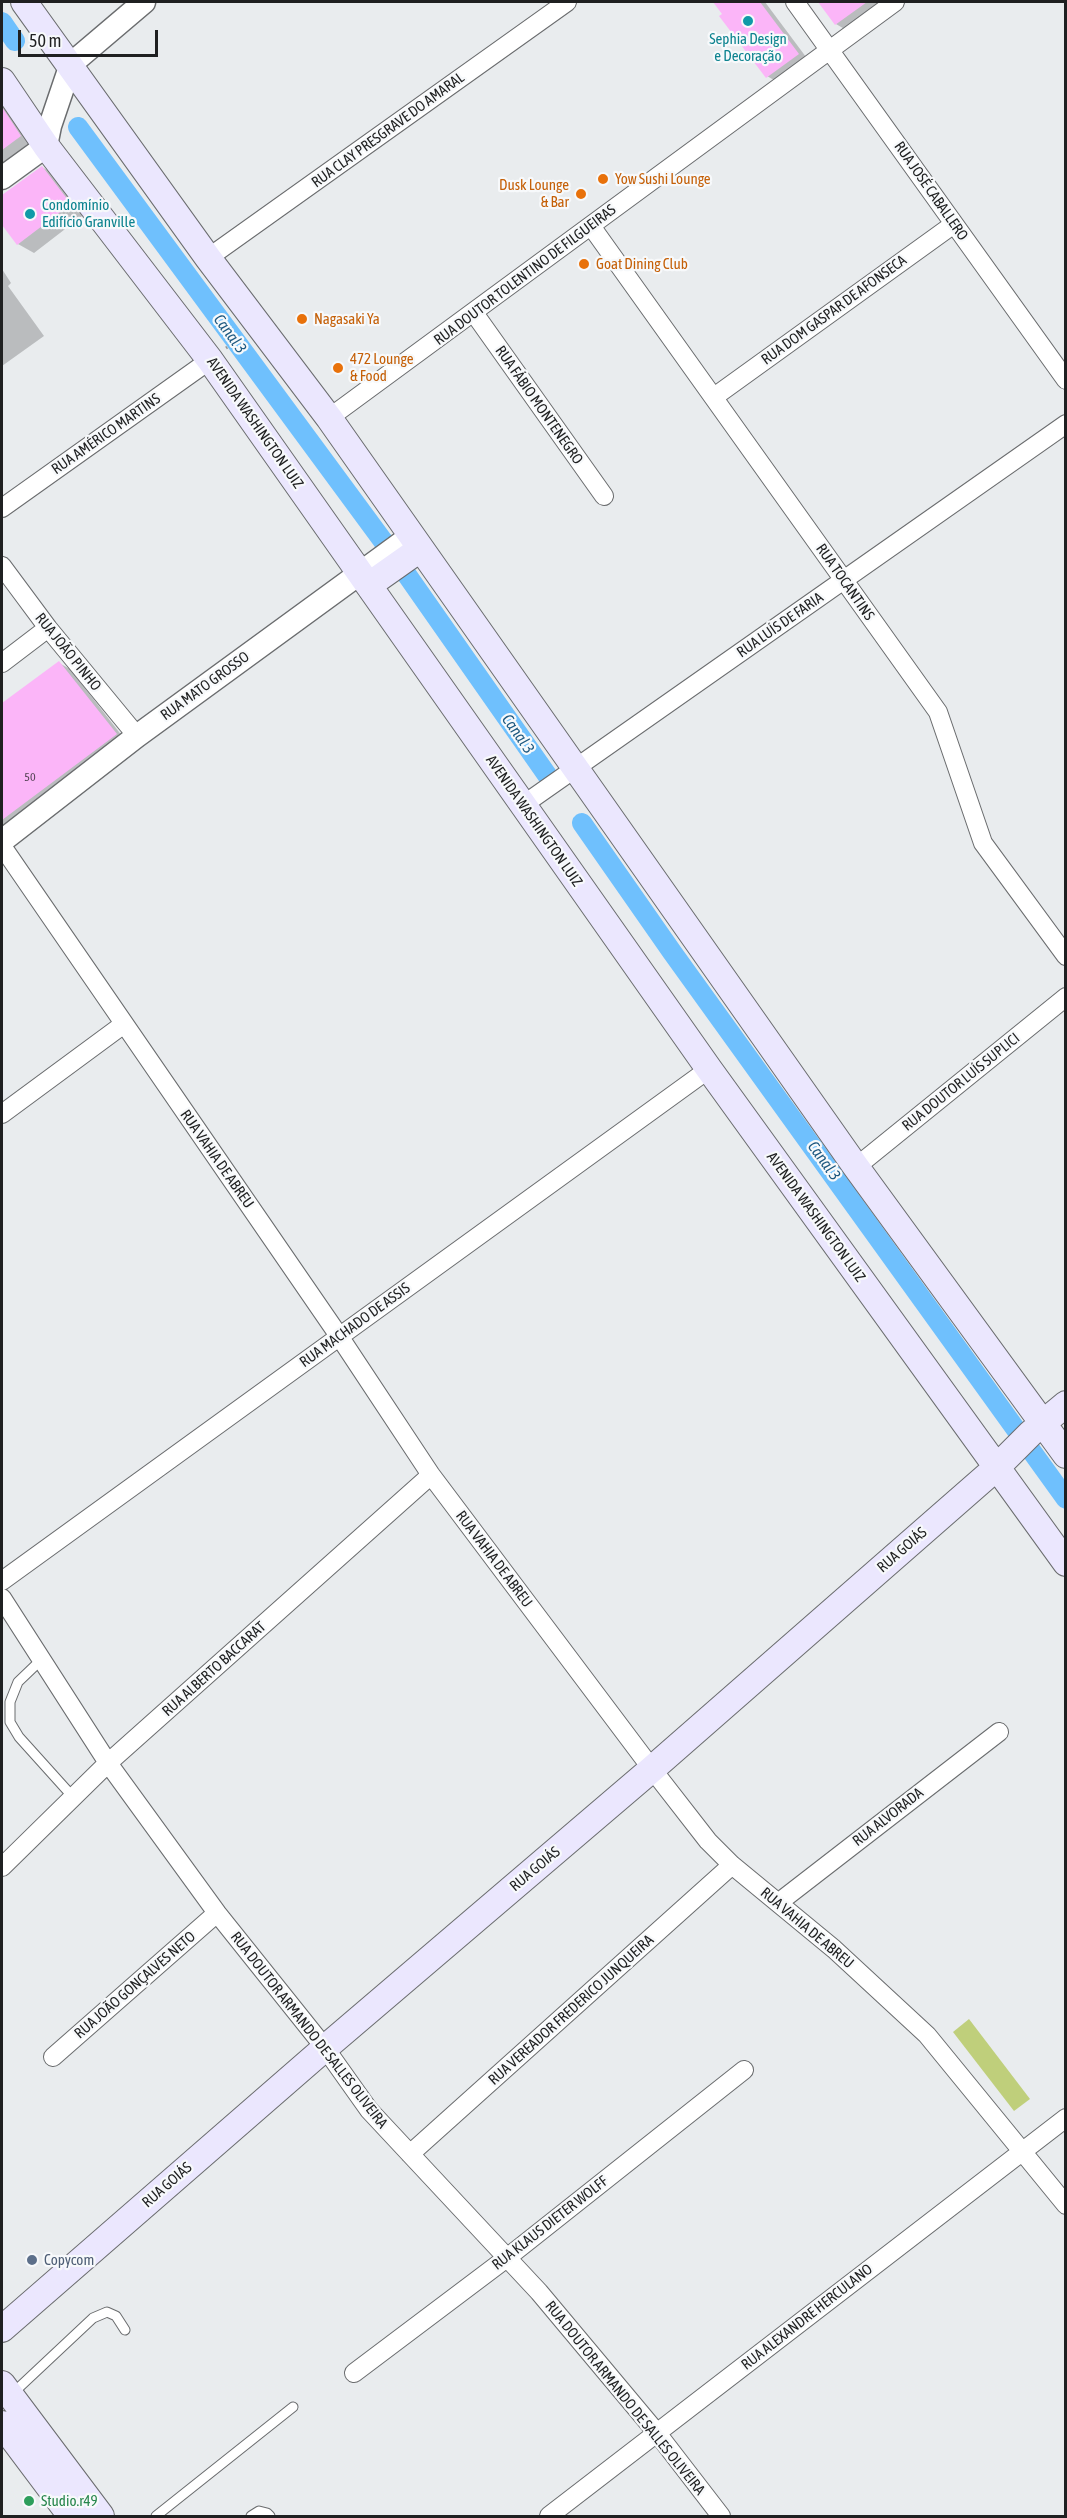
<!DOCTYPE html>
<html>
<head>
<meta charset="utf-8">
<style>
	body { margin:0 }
	#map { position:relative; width:1067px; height:2518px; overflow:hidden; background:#e9ecee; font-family:"Asap Condensed",sans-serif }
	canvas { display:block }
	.frame { position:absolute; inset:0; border:3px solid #1f2021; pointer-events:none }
	.scale { position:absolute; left:18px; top:30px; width:140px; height:27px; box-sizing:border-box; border:3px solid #1f2021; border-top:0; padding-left:8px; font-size:18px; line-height:21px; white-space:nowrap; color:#1f2021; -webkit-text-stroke:4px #f7f9fb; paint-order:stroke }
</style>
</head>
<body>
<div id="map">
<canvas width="1067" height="2518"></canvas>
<div class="frame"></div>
<div class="scale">50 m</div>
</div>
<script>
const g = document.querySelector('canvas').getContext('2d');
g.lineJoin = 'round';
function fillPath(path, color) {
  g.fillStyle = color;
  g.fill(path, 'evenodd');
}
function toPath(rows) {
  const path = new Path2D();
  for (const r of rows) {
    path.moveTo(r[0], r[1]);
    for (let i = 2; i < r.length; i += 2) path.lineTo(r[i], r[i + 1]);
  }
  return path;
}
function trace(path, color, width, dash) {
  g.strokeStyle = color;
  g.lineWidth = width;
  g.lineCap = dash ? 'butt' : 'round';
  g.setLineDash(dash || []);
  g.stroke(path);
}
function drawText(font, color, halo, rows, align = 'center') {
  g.font = font + ' "Asap Condensed",sans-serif';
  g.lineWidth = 4.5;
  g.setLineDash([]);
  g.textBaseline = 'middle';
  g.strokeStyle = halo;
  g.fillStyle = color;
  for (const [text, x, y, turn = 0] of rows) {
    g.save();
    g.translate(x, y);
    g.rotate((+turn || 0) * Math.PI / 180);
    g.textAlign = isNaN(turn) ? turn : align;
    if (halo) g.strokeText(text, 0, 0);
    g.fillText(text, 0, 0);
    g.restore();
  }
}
const green = toPath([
	[969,2019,1030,2099,1014,2111,953,2032]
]);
const shadow = toPath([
	[715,2,765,2,809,61,779,83,767,76],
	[820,2,905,2,858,37,836,24],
	[2,92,42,149,2,178],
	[42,167,58,177,86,213,34,253,18,244,2,223,2,197],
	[2,269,11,283,8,286,44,336,2,366],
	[59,663,70,669,126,741,2,834,2,705]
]);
const canal = toPath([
	[2,22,15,41],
	[78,127,383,541],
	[407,575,547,775],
	[582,823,672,952,1066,1499]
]);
const building = toPath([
	[713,2,760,2,799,54,766,78,719,16,722,14],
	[818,2,867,2,835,25],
	[2,107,21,136,2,150],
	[42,166,71,204,17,245,2,225,2,195],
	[59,661,117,734,2,820,2,703]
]);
const path = toPath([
	[226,348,240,338]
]);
const service = toPath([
	[42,1659,18,1682,10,1702,10,1722,19,1737,73,1797],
	[12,2394,93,2318,107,2312,116,2316,125,2330],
	[156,2516,293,2407],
	[251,2516,259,2511,267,2513,270,2516]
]);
const minor = toPath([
	[795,2,1066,380],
	[591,226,938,712,983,843,1066,956],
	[208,258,567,2],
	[474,313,604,496],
	[714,397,954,224],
	[329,418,895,2],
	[2,508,210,360],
	[2,566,48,628,137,736],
	[2,663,48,628],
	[523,805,1066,424],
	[2,846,339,1336,431,1475,652,1769,708,1841,732,1865,834,1949,927,2035,1066,2205],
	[2,1114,124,1024],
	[856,1167,1066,997],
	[2,1581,709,1069],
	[2,1598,108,1763,217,1913,325,2048,369,2110,539,2292,657,2433,721,2516],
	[2,1867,108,1763,431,1475],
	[778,1903,999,1732],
	[53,2057,217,1913],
	[410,2154,732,1865],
	[354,2373,508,2257,744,2070],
	[549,2516,1066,2118]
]);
const tertiary = toPath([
	[2,178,46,146,50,126,71,64,144,2],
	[2,841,137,736,411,536]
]);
const secondary = toPath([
	[24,2,208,258,329,418,856,1167,1066,1455],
	[2,81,46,146,210,360,709,1069,1066,1563],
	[369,585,420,549],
	[2,2329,325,2048,652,1769,996,1468,1031,1433,1066,1404],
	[2,2384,101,2516],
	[2,2424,71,2516]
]);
const markers = [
	[748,21,6,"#0f9aa8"],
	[603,179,6,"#e8710a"],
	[581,194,6,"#e8710a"],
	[30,214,6,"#0f9aa8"],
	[584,264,6,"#e8710a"],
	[302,319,6,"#e8710a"],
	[338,368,6,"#e8710a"],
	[32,2260,6,"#5c6f8a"],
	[29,2501,6,"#2e9e5b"]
];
const numberNames = [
	["50",30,777]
];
const cultureNames = [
	["Sephia Design",748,39],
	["e Decoração",748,56],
	["Condomínio",42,205,"left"],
	["Edifício Granville",42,222,"left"]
];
const streetNames = [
	["RUA CLAY PRESGRAVE DO AMARAL",388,130,-36],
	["RUA JOSÉ CABALLERO",931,191,55],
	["RUA DOUTOR TOLENTINO DE FILGUEIRAS",525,275,-37],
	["RUA DOM GASPAR DE AFONSECA",834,310,-36],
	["RUA FÁBIO MONTENEGRO",539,405,55],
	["AVENIDA WASHINGTON LUIZ",255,423,55],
	["RUA AMÉRICO MARTINS",106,434,-35],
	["RUA TOCANTINS",845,582,55],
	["RUA LUÍS DE FARIA",780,625,-35],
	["RUA JOÃO PINHO",68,652,51],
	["RUA MATO GROSSO",205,686,-36],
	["AVENIDA WASHINGTON LUIZ",534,821,55],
	["RUA DOUTOR LUÍS SUPLICI",961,1082,-39],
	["RUA VAHIA DE ABREU",217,1159,55],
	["AVENIDA WASHINGTON LUIZ",816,1217,54],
	["RUA MACHADO DE ASSIS",355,1325,-36],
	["RUA GOIÁS",902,1550,-41],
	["RUA VAHIA DE ABREU",494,1559,53],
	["RUA ALBERTO BACCARAT",214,1669,-42],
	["RUA ALVORADA",888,1817,-38],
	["RUA GOIÁS",535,1869,-40],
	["RUA VAHIA DE ABREU",807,1928,40],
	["RUA JOÃO GONÇALVES NETO",135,1985,-41],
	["RUA VEREADOR FREDERICO JUNQUEIRA",571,2010,-42],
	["RUA DOUTOR ARMANDO DE SALLES OLIVEIRA",309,2030,52],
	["RUA GOIÁS",167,2185,-41],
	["RUA KLAUS DIETER WOLFF",550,2223,-38],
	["RUA ALEXANDRE HERCULANO",807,2317,-38],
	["RUA DOUTOR ARMANDO DE SALLES OLIVEIRA",625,2398,51]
];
const foodNames = [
	["Yow Sushi Lounge",615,179],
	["Dusk Lounge",569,185,"right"],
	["& Bar",569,202,"right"],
	["Goat Dining Club",596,264],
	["Nagasaki Ya",314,319],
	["472 Lounge",350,359],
	["& Food",350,376]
];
const serviceNames = [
	["Copycom",44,2260]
];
const leisureNames = [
	["Studio.r49",41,2501]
];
const waterNames = [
	["Canal 3",230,334,54],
	["Canal 3",518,734,55],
	["Canal 3",824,1161,54]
];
fillPath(green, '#bfcf7b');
fillPath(shadow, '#0003');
trace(canal, '#6fc0fd', 20);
fillPath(building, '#fbb5f8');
trace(service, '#6a6c6e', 11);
trace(minor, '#6a6c6e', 20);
trace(tertiary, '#6a6c6e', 25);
trace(secondary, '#6a6c6e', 28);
trace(path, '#929496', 3, [1.5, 4.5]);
trace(service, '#fff', 9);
trace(minor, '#fff', 18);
trace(tertiary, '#fff', 22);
trace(secondary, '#ebe7fe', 26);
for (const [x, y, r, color] of markers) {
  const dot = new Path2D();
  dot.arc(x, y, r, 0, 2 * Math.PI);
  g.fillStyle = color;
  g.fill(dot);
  trace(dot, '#f7f9fb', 2);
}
drawText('12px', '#564557', null, numberNames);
drawText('15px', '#0d838f', '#f7f9fb', cultureNames);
drawText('15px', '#1f2021', '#f7f9fb', streetNames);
drawText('15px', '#c56008', '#f7f9fb', foodNames, 'left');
drawText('15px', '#4e5e75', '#f7f9fb', serviceNames, 'left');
drawText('15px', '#27864d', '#f7f9fb', leisureNames, 'left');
drawText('italic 16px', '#1d5880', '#f7f9fb', waterNames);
</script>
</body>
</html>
